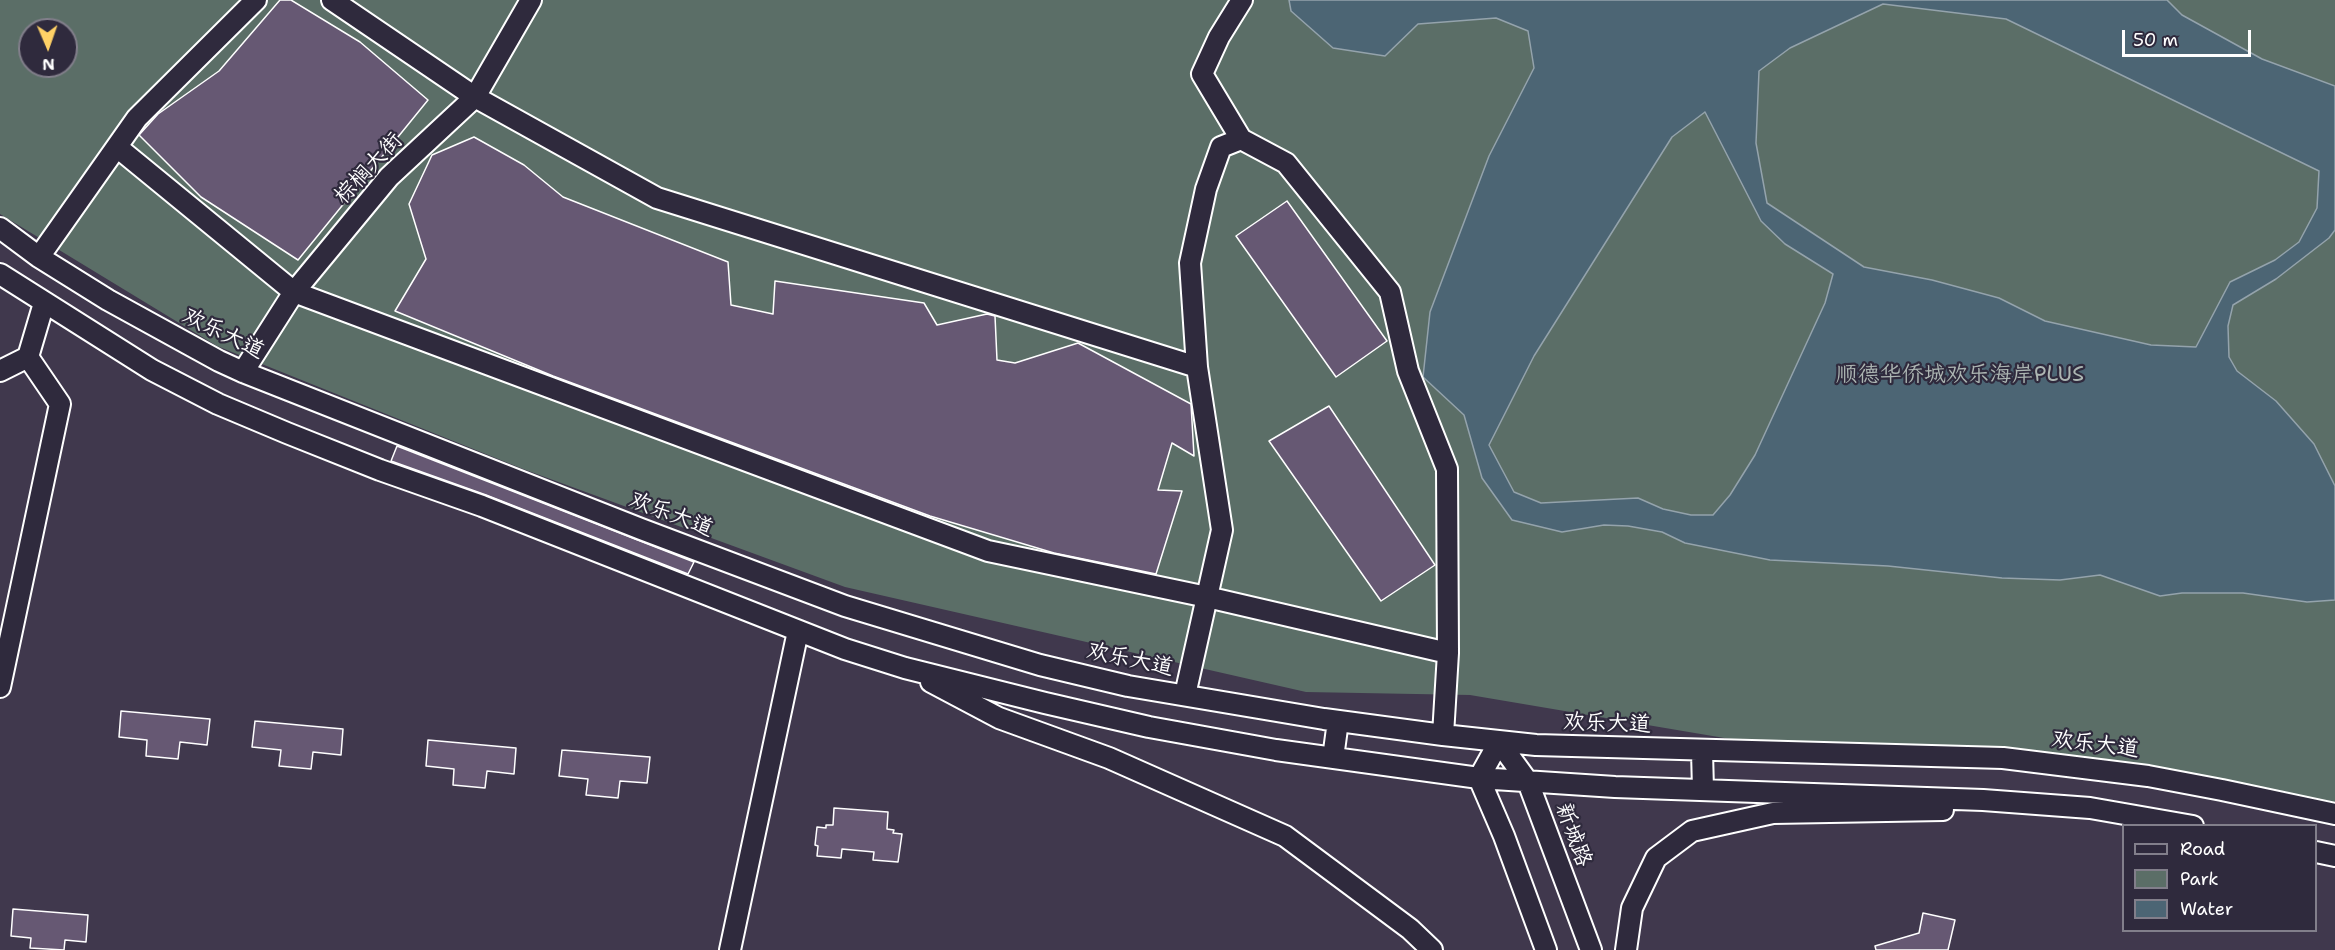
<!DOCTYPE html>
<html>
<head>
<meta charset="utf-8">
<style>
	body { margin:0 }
	#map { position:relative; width:2335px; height:950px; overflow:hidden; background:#40384d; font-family:"Shantell Sans",sans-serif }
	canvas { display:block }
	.legend { position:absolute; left:2122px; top:824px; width:195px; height:108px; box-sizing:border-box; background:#2f2a3d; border:2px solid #827f8b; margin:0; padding:8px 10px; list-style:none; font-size:18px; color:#fff }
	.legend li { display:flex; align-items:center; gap:12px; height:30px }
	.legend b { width:30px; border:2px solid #827f8b }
	.north { position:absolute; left:18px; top:18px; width:60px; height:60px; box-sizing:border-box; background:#2f2a3d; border:2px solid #827f8b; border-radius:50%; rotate:178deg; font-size:16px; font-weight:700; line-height:24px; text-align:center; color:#fff }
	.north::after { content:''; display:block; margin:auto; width:21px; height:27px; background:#ffd166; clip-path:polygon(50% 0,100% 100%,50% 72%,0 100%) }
	.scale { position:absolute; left:2122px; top:30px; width:129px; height:27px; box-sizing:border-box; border:3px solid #fff; border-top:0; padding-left:8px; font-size:18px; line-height:21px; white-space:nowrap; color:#fff; -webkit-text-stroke:4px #2f2a3d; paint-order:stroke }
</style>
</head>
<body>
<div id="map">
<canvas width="2335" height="950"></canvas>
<ul class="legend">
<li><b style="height:8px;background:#2f2a3d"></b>Road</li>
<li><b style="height:16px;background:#5b6e67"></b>Park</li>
<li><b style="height:16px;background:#4c6574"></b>Water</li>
</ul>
<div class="north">N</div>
<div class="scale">50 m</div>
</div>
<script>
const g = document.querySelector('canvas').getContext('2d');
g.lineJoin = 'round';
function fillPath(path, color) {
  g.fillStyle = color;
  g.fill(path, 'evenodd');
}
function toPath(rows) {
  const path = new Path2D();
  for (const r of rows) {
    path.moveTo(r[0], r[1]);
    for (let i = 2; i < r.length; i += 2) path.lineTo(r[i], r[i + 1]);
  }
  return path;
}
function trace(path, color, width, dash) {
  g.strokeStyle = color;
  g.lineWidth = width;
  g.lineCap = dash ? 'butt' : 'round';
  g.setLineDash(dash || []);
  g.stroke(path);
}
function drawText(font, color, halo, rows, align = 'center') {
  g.font = font + ' "Shantell Sans","LXGW WenKai TC",sans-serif';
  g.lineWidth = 4.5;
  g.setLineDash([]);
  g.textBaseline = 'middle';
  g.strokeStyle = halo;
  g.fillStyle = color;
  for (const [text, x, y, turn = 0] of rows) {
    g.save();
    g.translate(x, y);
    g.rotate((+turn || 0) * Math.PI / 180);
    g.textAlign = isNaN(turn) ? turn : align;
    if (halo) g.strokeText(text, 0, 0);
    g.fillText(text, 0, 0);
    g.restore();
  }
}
const green = toPath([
	[0,0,2335,0,2335,808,2060,755,1748,742,1470,695,1306,692,845,587,523,469,217,346,0,214],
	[30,30,66,30,66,66,30,66]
]);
const water = toPath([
	[1289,0,2167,0,2182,15,2262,59,2335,86,2335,230,2329,238,2276,279,2233,305,2228,326,2229,357,2237,371,2276,401,2314,444,2335,486,2335,600,2307,602,2243,593,2182,593,2160,596,2100,575,2060,580,2002,578,1888,566,1770,560,1685,543,1662,532,1628,526,1604,525,1562,532,1512,520,1482,478,1464,415,1423,377,1430,312,1489,156,1534,68,1528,31,1496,18,1418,24,1385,56,1333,48,1291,11,1289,0],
	[1883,4,2006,19,2319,171,2317,208,2299,242,2275,260,2230,282,2196,347,2151,345,2045,321,1999,298,1932,280,1864,267,1767,203,1756,143,1759,71,1790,48,1883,4],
	[1705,112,1761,221,1785,244,1833,274,1825,303,1755,455,1730,495,1713,515,1691,515,1663,509,1638,498,1541,503,1514,492,1489,445,1534,356,1672,137,1705,112]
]);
const building = toPath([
	[280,0,291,0,360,42,428,100,298,260,201,197,139,135,158,114,219,71,280,0],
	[474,137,524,165,563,197,728,262,731,305,773,314,775,281,924,303,937,325,987,314,995,316,997,360,1015,363,1078,343,1191,404,1194,456,1172,443,1158,490,1182,491,1156,574,1054,553,930,516,553,376,395,311,426,259,409,204,432,155,474,137],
	[1287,201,1387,341,1336,377,1236,236,1287,201],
	[1329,406,1435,565,1381,601,1269,441,1329,406],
	[397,446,694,562,688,574,486,495,391,461,397,446],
	[121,711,210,719,207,745,180,742,178,759,146,756,147,740,119,737,121,711],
	[255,721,343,729,341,755,313,752,311,769,279,766,281,750,252,747,255,721],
	[428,740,516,748,514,774,487,771,485,788,453,785,454,769,426,766,428,740],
	[562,750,650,757,647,783,620,781,618,798,586,795,588,779,559,776,562,750],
	[834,808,888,812,887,829,894,830,893,833,902,834,898,862,873,860,874,852,842,849,841,858,817,856,818,846,815,845,817,827,826,828,826,825,833,825,834,808],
	[13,909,88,915,86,942,65,940,64,950,30,948,31,938,11,936,13,909],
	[1923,913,1955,920,1948,950,1876,950,1875,946,1919,933,1923,913]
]);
const minor = toPath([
	[332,0,475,97,657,198,1197,367],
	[1241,139,1202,74,1219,37,1242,0],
	[117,147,294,292,988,551,1207,597,1448,653],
	[0,228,39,257,108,300,219,361,243,372,641,529,845,606,1040,665,1128,686,1324,719,1443,735,1536,745,2003,758,2148,776,2222,790,2335,814],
	[39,257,137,118,256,0],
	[0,274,152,370,218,404,287,433,380,470,482,506,845,649,905,668,1045,703,1149,727,1276,750,1479,778,1615,787,1983,800,2090,808,2193,826],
	[0,371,28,357,44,303],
	[243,372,294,292,389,177,475,97,531,0],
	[931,682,999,718,1109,758,1285,836,1410,929,1432,950],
	[0,687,60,404,28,357],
	[1185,695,1222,530,1197,367,1190,263,1206,189,1221,147,1241,139,1286,163,1390,292,1408,371,1447,469,1448,653,1443,735],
	[1702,751,1703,790],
	[1333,758,1338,721],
	[2316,852,2335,856],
	[730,950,798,631],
	[1546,950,1504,836,1479,778,1499,742,1528,782,1591,950],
	[1626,950,1632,908,1656,858,1692,831,1773,813,1943,810]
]);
const streetNames = [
	["棕榈大街",369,169,-47],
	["欢乐大道",223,334,26],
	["欢乐大道",671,515,21],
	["欢乐大道",1130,660,12],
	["欢乐大道",1607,724,2],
	["欢乐大道",2095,745,7],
	["新城路",1573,835,70]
];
const parkNames = [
	["顺德华侨城欢乐海岸PLUS",1960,375]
];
fillPath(green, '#5b6e67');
fillPath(water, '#4c6574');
trace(water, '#94a3ac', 1.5);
fillPath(building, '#665873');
trace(building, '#fff', 1.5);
trace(minor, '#fff', 24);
trace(minor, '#2f2a3d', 20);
drawText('22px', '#fff', '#2f2a3d', streetNames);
drawText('22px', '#adb6b3', '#2f2a3d', parkNames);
</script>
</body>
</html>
